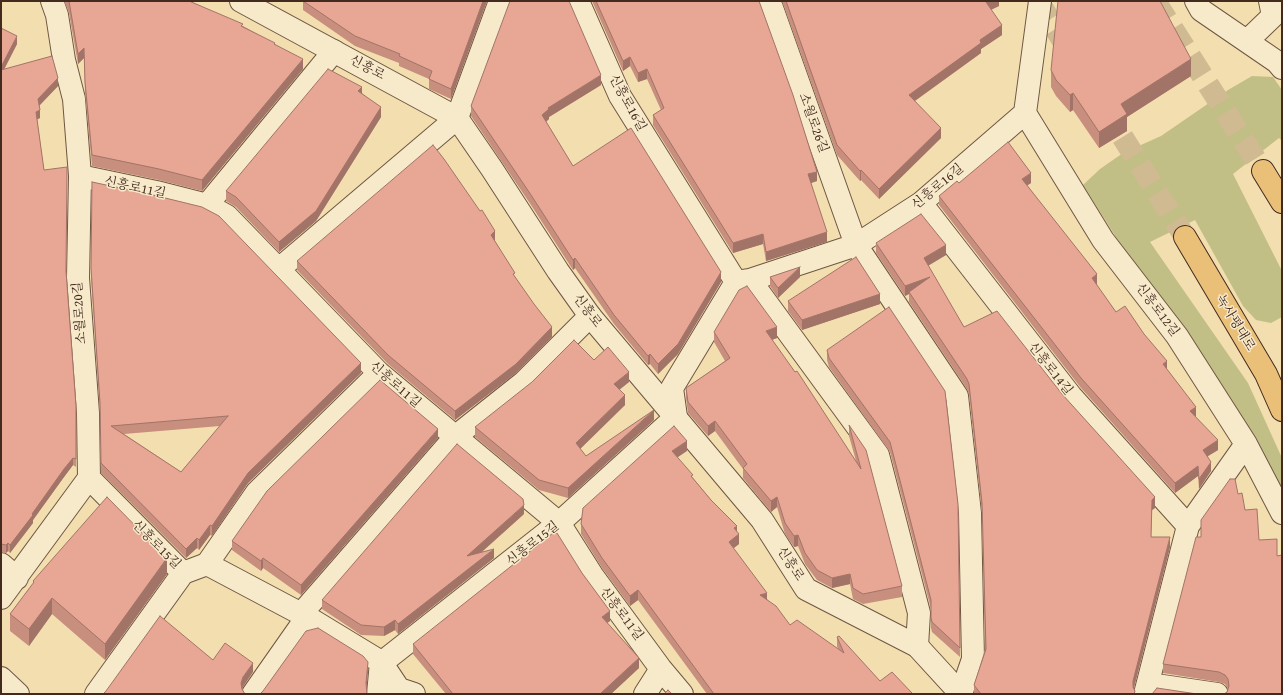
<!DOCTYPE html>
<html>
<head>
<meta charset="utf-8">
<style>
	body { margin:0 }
	#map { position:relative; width:1283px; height:695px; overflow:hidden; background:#f3deaf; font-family:"Gentium Book Plus",serif }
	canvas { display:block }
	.frame { position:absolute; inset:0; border:2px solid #432a1f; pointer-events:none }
</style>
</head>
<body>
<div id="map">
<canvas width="1283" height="695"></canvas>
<div class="frame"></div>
</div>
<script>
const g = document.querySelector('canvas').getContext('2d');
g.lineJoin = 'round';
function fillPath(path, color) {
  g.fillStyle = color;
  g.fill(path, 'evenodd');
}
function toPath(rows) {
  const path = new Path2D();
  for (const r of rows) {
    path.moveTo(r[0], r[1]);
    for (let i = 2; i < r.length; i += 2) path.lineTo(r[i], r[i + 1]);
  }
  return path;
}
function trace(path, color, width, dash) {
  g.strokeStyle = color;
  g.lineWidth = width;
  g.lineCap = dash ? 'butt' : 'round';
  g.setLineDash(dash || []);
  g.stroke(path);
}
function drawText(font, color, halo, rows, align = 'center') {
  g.font = font + ' "Gentium Book Plus","Noto Serif KR",serif';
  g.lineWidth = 3;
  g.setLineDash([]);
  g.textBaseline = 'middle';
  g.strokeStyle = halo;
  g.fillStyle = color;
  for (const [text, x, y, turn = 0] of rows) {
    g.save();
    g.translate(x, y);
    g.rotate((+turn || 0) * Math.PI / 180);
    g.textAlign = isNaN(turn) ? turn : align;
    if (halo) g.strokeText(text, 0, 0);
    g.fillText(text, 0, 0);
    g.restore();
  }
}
const green = toPath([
	[1252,76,1273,77,1282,90,1282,141,1279,138,1233,174,1282,271,1282,317,1271,323,1256,320,1243,306,1195,220,1150,242,1248,383,1282,458,1282,490,1248,427,1133,264,1083,185,1100,169,1123,153,1161,136,1228,90]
]);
const primaryTunnel = toPath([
	[1038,1,1071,54],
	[1155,1,1263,171],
	[1105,109,1185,237]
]);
const minor = toPath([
	[578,1,620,96,736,282],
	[768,1,772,8,856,245,957,396,970,513,973,659,961,694],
	[1196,1,1201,10,1277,62,1282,68],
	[1247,41,1273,16,1270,1],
	[1025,113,1103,240,1177,336,1246,444,1282,513],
	[80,176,156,192,207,205,227,216,379,373,559,523,592,575,661,669,682,694],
	[921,203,1071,396,1188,526],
	[207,205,334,51],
	[279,269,457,118,500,1],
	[750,280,878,455,919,613,917,646],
	[89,478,183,573,207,564,307,617,381,662,399,689,414,694],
	[1,564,17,578],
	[207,564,257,492,379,373],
	[1,598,89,478,88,413,78,278,80,176,74,99,64,60,57,15,52,1],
	[301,614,456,436,524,382,590,316],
	[1,678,18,694],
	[1149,684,1217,694],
	[96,694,183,573],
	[253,694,307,617],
	[378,694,381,662,389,657,559,523,676,417,672,388,736,282,750,280,856,245,921,203,1025,113,1040,1],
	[645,694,661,669],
	[1145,694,1188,526,1246,444]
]);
const tertiary = toPath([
	[241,1,457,118,492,169,558,271,590,316,762,520,806,589,917,646,961,694]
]);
const primary = toPath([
	[1263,171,1282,202],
	[1185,237,1266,374,1282,410]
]);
const wall = toPath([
	[64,1,190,1,243,26,275,44,303,69,202,191,159,180,92,166,85,92,84,58,78,64,69,13],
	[303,1,487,1,451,99,429,89,429,79,399,66,399,63,355,46,303,10],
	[592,1,759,1,817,181,811,183,827,242,766,261,763,244,733,253,653,125,653,115,661,110,647,79,638,82,630,66,623,71],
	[782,1,999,1,999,6,991,10,1002,35,981,49,981,53,915,101,941,138,879,199,861,180,860,181,837,155],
	[1,28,17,44,4,70,58,86,39,106,40,118,37,119,44,170,66,273,76,459,76,467,73,465,64,477,33,520,33,523,10,553,8,551,6,553,1,552],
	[1051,70,1191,76,1127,117,1127,131,1099,148,1073,110,1070,112,1056,96,1051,87],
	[601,85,549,117,549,119,546,122,573,166,721,282,678,354,658,374,650,364,648,365,614,324,575,268,573,270,531,205,471,116,471,106],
	[362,93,381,117,316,221,279,252,236,207,226,201,226,191],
	[92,182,361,373,248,483,212,536,210,535,199,550,197,548,186,558,101,473,100,412,91,278],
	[220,426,181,472,124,434],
	[959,183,1031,183,1027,185,1097,284,1096,285,1116,312,1167,369,1196,417,1218,450,1208,456,1211,471,1199,489,1198,476,1175,493,1081,388,939,205,939,196],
	[495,241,515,277,552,337,516,373,455,420,388,364,297,270,297,261],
	[876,243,946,255,928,266,964,327,1062,394,1155,508,1152,510,1151,537,1170,547,1134,688,1135,694,974,694,974,685,985,649,982,513,969,394,967,389,909,302,909,294,905,296,876,253],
	[770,277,800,277,778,298,770,286],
	[788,301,880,304,802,330,788,311],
	[714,332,777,338,772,340,856,461,849,436,849,425,902,586,902,597,863,604,853,599,850,584,832,588,817,580,805,564,798,546,794,547,785,534,777,507,771,512,743,478,743,469,715,431,708,436,688,413,686,398,686,388,725,361,714,342],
	[827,350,958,504,960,657,932,632,931,628,931,609,890,452,829,367,827,360],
	[594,360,629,382,619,390,625,405,580,449,586,456,654,420,568,498,539,490,475,437,475,427],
	[438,438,301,595,263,568,261,571,232,550,232,541],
	[687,451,677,457,693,478,737,531,739,544,733,548,767,599,790,625,839,649,837,647,837,637,880,681,912,694,707,694,638,600,630,606,602,568,581,534,581,524,583,508],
	[1238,494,1259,540,1277,556,1282,694,1227,692,1228,689,1225,684,1219,682,1163,673,1163,664,1201,537,1201,520],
	[524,514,482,552,494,558,398,634,395,630,384,636,361,635,322,609,322,600],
	[167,574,105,660,52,614,29,646,10,631,10,614,33,584,33,581],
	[610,621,607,623,639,668,611,694,446,694,413,654,413,644]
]);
const shadedWall = toPath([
	[483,1,487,1,451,99,451,89],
	[988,1,999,1,999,6,986,12,986,2],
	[1002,25,1002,35,981,49,981,53,909,105,909,95,980,40],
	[17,36,17,44,1,75,1,67],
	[84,48,84,58,78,64,78,54],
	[630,57,630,66,623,71,623,61],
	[303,59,303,69,202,191,202,180],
	[1191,59,1191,76,1127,117,1127,131,1099,148,1099,132,1121,104],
	[647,69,647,79,638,82,638,73],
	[601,75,601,85,549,117,549,119,542,125,542,115,548,108],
	[58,78,58,86,38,107,38,99],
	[362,87,362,97,358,91],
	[1073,93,1073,110,1070,112,1070,95],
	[381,107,381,117,316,221,279,252,279,242],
	[40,110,40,118,36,120,36,112],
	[941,128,941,138,879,199,879,189],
	[861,170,861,180,860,181,860,171],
	[817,172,817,181,808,184,808,174],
	[1031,173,1031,183,1022,189,1022,179],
	[495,231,495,241,491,244,491,235],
	[827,232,827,242,766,261,766,252],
	[763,234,763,244,733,253,733,243],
	[946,245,946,255,924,268,924,258],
	[575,258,575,268,573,270,573,260],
	[800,267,800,277,778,298,778,288],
	[721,272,721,282,678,354,658,374,658,364],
	[1097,274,1097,284,1092,288,1092,278],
	[930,277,909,292,909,294,905,296,905,286],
	[880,294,880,304,802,330,802,320],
	[552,327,552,337,516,373,455,420,455,411],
	[777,327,777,338,766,342,766,331],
	[650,354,650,364,648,365,648,356],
	[1167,361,1167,371,1163,364],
	[361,363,361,373,248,483,212,536,212,526,248,473],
	[629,372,629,382,614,394,614,384],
	[625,395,625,405,576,453,576,443],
	[1196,407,1196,417,1190,411],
	[654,410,654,420,568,498,568,488],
	[715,421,715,431,708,436,708,426],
	[438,429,438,438,301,595,301,585],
	[1218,440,1218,450,1203,459,1203,450],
	[687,441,687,451,672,461,672,451],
	[73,458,73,465,64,477,33,520,33,523,10,553,10,545,64,469],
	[1211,462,1211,471,1199,489,1199,479],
	[1198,466,1198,476,1175,493,1175,483],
	[777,497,777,507,771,512,771,501],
	[1155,497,1155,508,1152,510,1151,547,1152,500],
	[524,505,524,514,467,565,467,556],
	[210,525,210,535,199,550,199,540],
	[737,526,737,535,739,534,739,544,729,552,729,542,734,528],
	[798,535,798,546,794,547,794,536],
	[1170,537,1170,547,1133,691,1133,681],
	[197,538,197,548,186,558,186,549],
	[8,543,8,551,6,553,6,545],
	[494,549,494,558,398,634,398,624],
	[167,558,167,574,105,660,105,644],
	[263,558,263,568,261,571,261,561],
	[850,574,850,584,832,588,832,578],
	[638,590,638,600,630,606,630,596],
	[767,593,767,603,760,595],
	[52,598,52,614,29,646,29,629],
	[610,611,610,621,602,627,602,617],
	[395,620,395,630,384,636,384,627],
	[639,658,639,668,611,694,600,694],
	[368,662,368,672,366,693,366,683],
	[253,663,253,672,243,687,241,693,241,683,243,677]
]);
const building = toPath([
	[69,1,189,1,243,24,241,26,275,43,274,44,303,59,202,180,159,169,92,155,85,82,84,48,78,54,69,1],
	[303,1,483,1,451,89,429,79,432,71,399,56,400,54,355,36,303,1],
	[510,1,569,1,601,75,548,108,549,109,542,115,573,166,631,128,721,272,678,344,658,364,650,354,648,356,614,315,575,258,573,260,531,195,471,106,510,1],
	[596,1,759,1,793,95,817,172,808,174,827,232,766,252,763,234,733,243,653,115,664,108,647,69,638,73,630,57,623,61,596,1],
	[786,1,988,1,986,2,1002,25,980,40,981,43,909,95,941,128,879,189,861,170,860,171,837,145,786,1],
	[1058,1,1160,1,1191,59,1121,104,1127,114,1099,132,1073,93,1070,95,1056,80,1051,70,1058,1],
	[1,28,17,36,1,67,1,28],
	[52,56,58,78,38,99,40,110,36,112,44,170,67,167,66,271,76,406,76,459,73,458,64,469,32,514,33,515,10,545,8,543,6,545,1,544,1,70,52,56],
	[328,69,362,87,358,91,381,107,316,211,279,242,236,197,226,191,328,69],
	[1008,142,1031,173,1022,179,1097,274,1092,278,1116,312,1125,306,1144,334,1167,361,1163,364,1196,407,1190,411,1218,440,1203,450,1211,462,1199,479,1198,466,1175,483,1081,378,939,196,957,181,959,183,1008,142],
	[433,145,444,159,480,211,482,210,495,231,491,235,515,273,513,274,534,304,552,327,516,364,455,411,388,355,297,261,433,145],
	[92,182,153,195,202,207,219,216,361,363,248,473,212,526,210,525,199,540,197,538,186,549,101,463,100,403,91,268,92,182],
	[228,416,181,472,111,426,228,416],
	[921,214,946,245,924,258,964,327,997,311,1062,394,1155,497,1152,500,1151,537,1170,537,1133,681,1133,687,1135,691,1134,694,981,694,974,685,986,649,982,503,969,384,967,379,909,292,930,277,905,286,876,243,921,214],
	[856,257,880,294,802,320,788,301,856,257],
	[800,267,778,288,770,277,800,267],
	[747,286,777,327,766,331,795,372,797,371,861,469,849,425,866,450,902,586,863,594,853,588,850,574,832,578,817,570,805,553,798,535,794,536,785,523,777,497,771,501,743,468,747,464,715,421,708,426,688,402,686,388,730,358,714,332,739,290,747,286],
	[889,307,945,391,958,504,960,648,932,622,931,618,931,600,890,442,829,358,827,350,889,307],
	[574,340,594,360,608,347,629,372,614,384,625,395,576,443,586,456,654,410,568,488,539,480,475,427,532,382,574,340],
	[380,380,438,429,301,585,263,558,261,561,232,541,267,491,380,380],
	[674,426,687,441,672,451,693,475,691,476,711,500,737,526,734,528,739,534,729,542,767,593,760,595,776,606,790,625,797,620,844,653,837,637,839,636,880,681,892,672,912,693,911,694,714,694,638,590,630,596,602,558,581,524,583,508,674,426],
	[457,444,523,499,524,505,467,556,494,549,398,624,395,620,384,627,361,625,322,600,457,444],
	[1230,479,1235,479,1238,494,1242,493,1245,510,1257,509,1259,540,1277,539,1277,556,1282,555,1282,694,1224,694,1227,692,1229,686,1228,679,1225,675,1219,672,1163,664,1196,537,1201,537,1201,520,1230,479],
	[107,497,167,558,105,644,52,598,29,629,10,614,34,582,33,581,107,497],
	[553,533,557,533,582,573,610,611,602,617,639,658,600,694,453,694,413,644,553,533],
	[160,616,213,660,225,643,253,663,243,677,241,683,242,689,245,694,103,694,106,691,160,616],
	[318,628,363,656,368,662,366,683,367,694,260,694,263,691,306,631,318,628],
	[1157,688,1197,694,1152,694,1157,688],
	[668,690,672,694,664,694,668,690]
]);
const streetNames = [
	["신흥로",367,68,28],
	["신흥로16길",627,103,61],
	["소월로26길",813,123,70],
	["신흥로16길",938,187,-40],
	["신흥로11길",135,188,12],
	["신흥로12길",1157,310,53],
	["신흥로",587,311,53],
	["소월로20길",80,313,-94],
	["녹사평대로",1235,323,59],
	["신흥로14길",1050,369,52],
	["신흥로11길",395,385,41],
	["신흥로15길",533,544,-38],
	["신흥로15길",156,545,45],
	["신흥로",790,564,57],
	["신흥로11길",621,614,53]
];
fillPath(green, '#c2bf86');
trace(primaryTunnel, '#d0ba92', 22, [22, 11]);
trace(minor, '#6f5743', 24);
trace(tertiary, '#6f5743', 24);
trace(primary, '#432a1f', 24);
trace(minor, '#f7eacb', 22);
trace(tertiary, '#f7eacb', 22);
trace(primary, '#eabf78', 22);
fillPath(wall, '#c88f7f');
fillPath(shadedWall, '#a27468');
fillPath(building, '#e8a694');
trace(building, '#a27468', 1);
drawText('13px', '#432a1f', '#f7eacb', streetNames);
</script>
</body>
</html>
